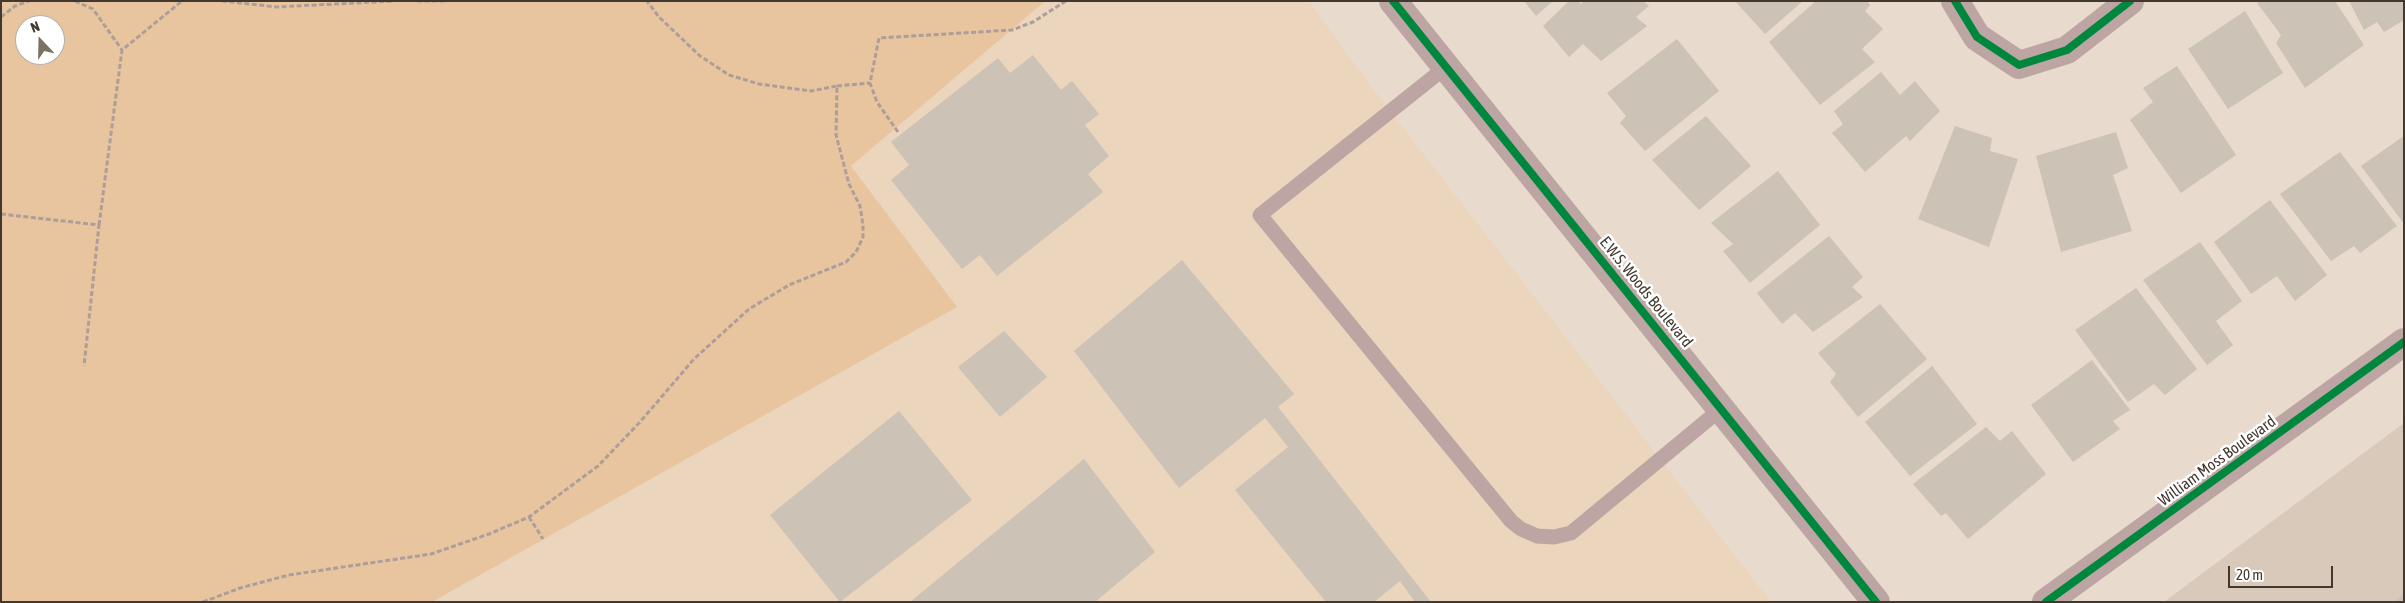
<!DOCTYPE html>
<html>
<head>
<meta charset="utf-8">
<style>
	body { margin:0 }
	#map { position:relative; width:2405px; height:603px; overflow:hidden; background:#e8dacc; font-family:"Asap Condensed",sans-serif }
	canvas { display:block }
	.frame { position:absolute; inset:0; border:2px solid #42382e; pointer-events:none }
	.north { position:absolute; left:15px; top:15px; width:50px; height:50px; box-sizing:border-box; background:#fff; border:1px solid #b3afab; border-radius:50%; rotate:339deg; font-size:14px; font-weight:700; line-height:20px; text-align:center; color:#42382e }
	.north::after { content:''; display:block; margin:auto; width:18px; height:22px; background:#7c7165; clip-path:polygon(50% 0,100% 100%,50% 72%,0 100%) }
	.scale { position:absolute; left:2228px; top:566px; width:105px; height:22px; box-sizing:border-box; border:2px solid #42382e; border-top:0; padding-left:6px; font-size:15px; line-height:18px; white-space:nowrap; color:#42382e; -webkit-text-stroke:4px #fff; paint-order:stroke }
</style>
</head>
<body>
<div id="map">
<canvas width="2405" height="603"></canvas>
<div class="frame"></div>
<div class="north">N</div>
<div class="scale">20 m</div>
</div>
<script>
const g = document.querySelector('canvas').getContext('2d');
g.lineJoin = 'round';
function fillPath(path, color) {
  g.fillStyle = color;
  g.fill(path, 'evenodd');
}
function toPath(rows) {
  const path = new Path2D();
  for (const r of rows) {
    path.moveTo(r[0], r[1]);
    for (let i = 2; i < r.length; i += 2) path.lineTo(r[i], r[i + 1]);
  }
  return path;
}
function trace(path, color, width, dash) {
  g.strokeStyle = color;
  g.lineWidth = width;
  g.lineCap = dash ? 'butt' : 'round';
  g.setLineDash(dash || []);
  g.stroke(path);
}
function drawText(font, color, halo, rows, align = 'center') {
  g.font = font + ' "Asap Condensed",sans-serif';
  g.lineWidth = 5;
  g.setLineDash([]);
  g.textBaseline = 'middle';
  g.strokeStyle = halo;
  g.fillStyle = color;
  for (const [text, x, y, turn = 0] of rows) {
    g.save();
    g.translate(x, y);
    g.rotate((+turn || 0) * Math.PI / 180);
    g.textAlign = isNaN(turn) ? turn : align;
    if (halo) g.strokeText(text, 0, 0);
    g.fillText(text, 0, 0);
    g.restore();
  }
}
const commercial = toPath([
	[2404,423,2404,602,2164,602]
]);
const built = toPath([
	[1044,1,1309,1,1363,76,1771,602,432,602,957,307,851,166]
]);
const green = toPath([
	[1,1,1044,1,1044,2,851,166,957,307,432,602,1,602],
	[25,25,55,25,55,55,25,55]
]);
const building = toPath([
	[1524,1,1553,1,1536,16],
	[1569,1,1578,1,1581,4,1584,1,1643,1,1649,6,1636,17,1647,26,1601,61,1583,44,1569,57,1543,26],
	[1735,1,1803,1,1765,34],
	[1816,1,1867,1,1870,5,1865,11,1883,29,1862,49,1875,62,1820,105,1769,42],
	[2261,1,2335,1,2364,45,2305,88,2276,43,2281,35,2257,3],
	[2349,1,2404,1,2404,20,2384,32,2377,22,2364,30],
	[2245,11,2283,73,2228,109,2188,49],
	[1677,39,1719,91,1645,151,1620,123,1626,116,1607,93],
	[1033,55,1061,90,1072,81,1099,114,1085,125,1109,156,1088,174,1103,192,997,276,980,255,962,269,891,180,909,165,891,142,998,58,1010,73],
	[2177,66,2236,155,2181,193,2130,120,2153,102,2143,88],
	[1881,72,1900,95,1915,81,1940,111,1910,141,1906,136,1865,172,1832,133,1843,124,1834,111],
	[1706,116,1751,166,1699,210,1652,160],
	[1955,126,1992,138,1990,151,2018,159,1989,247,1918,219],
	[2116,132,2128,168,2113,175,2132,231,2061,252,2036,156],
	[2404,136,2404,224,2361,166],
	[2340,152,2397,226,2360,253,2354,246,2331,261,2280,194],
	[1778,171,1820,225,1750,283,1723,251,1733,244,1711,223],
	[2270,200,2327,275,2295,301,2277,276,2251,294,2214,242],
	[1829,236,1863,277,1852,287,1863,297,1813,332,1795,313,1782,324,1757,293],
	[2200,242,2242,301,2216,321,2233,345,2207,365,2143,280],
	[1182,260,1294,394,1278,407,1431,602,1415,602,1400,581,1374,602,1326,602,1235,490,1288,447,1265,418,1179,488,1074,351],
	[2136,288,2197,369,2165,395,2154,384,2128,402,2075,330],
	[1880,304,1927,359,1858,417,1830,382,1836,374,1818,353],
	[1004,331,1047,377,1000,417,958,367],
	[2092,360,2130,410,2113,421,2120,429,2073,462,2031,405],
	[1932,366,1977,424,1910,476,1865,422],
	[899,411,972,500,840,602,770,515],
	[1986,427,2000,441,2012,431,2046,474,1968,539,1946,513,1941,516,1913,484],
	[1084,459,1155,552,1095,602,910,602],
	[2404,594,2404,602,2393,602]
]);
const path = toPath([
	[75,1,93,9,122,50],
	[222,1,277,7,394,1],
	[417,1,445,1],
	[1,17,15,6,29,1],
	[837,86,870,83],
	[898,132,877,102,870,83,879,38,1012,30,1033,22,1066,1],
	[1,214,99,225,84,366],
	[99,225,122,50,182,1],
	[529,517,543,539],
	[203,602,240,588,289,575,431,554,489,534,529,517,598,466,640,422,694,359,749,309,789,285,846,262,856,252,863,237,863,225,860,206,849,184,836,135,837,86,811,91,759,84,729,75,700,56,659,17,647,1]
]);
const service = toPath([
	[1446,67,1260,215,1511,521,1521,529,1537,536,1554,537,1571,533,1722,408]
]);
const minor = toPath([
	[1955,1,1977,37,2019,65,2067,50,2130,1]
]);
const tertiary = toPath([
	[1393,1,1876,602],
	[2046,602,2404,342]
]);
const cycleway = toPath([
	[1393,1,1876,602],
	[1955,1,1977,37,2019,65,2067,50,2130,1],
	[2046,602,2404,342]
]);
const streetNames = [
	["E.W.S. Woods Boulevard",1646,292,51],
	["William Moss Boulevard",2217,461,-36]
];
fillPath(commercial, '#d8c9ba');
fillPath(built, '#ecd5bd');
fillPath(green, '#e8c59f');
fillPath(building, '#cdc2b6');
trace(path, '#ae9e99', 3, [5, 2.5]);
trace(service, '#bca5a3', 15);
trace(minor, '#bca5a3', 28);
trace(tertiary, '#bca5a3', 28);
trace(cycleway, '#00873e', 8);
drawText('16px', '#42382e', '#fff', streetNames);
</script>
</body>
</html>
